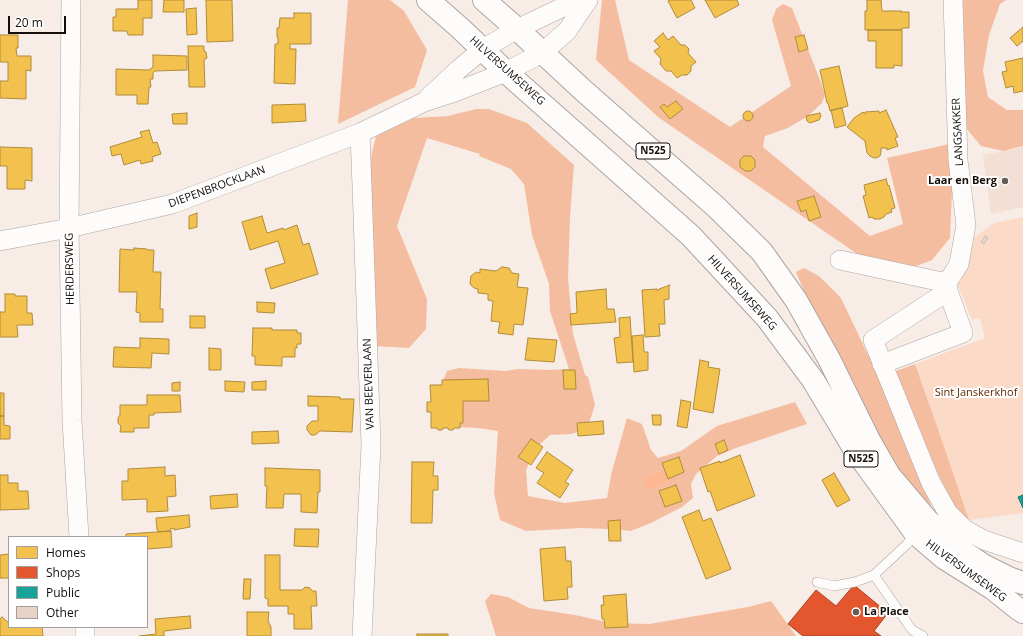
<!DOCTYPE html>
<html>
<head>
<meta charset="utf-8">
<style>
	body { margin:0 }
	#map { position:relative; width:1023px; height:636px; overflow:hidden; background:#f8ece6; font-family:"Open Sans",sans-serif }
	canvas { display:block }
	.legend { position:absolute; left:8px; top:536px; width:140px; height:92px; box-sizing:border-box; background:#fff; border:1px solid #a19f9d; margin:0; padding:5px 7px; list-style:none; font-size:12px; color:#150f0b }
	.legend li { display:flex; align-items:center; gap:8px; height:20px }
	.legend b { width:20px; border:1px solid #a19f9d }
	.scale { position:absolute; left:8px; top:16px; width:58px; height:18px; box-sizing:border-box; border:2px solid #150f0b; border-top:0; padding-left:5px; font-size:12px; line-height:14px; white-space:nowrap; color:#150f0b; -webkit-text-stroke:3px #fff; paint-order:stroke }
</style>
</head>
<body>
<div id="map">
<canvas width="1023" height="636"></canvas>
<ul class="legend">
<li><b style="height:11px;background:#f2c14e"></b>Homes</li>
<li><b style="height:11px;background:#e4572e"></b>Shops</li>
<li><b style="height:11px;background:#17a398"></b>Public</li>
<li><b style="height:11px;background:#e6d2c7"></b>Other</li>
</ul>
<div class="scale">20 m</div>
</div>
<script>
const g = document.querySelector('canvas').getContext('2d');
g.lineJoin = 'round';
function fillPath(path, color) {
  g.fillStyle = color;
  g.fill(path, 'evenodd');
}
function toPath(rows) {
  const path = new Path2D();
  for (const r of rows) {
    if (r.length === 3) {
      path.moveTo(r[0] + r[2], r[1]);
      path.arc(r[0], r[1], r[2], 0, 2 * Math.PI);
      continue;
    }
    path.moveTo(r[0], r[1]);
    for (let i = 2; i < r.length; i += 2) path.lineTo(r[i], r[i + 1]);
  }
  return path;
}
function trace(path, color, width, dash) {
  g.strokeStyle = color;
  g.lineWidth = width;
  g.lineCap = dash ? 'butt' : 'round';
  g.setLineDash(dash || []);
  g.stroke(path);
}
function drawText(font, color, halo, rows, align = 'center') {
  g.font = font + ' "Open Sans",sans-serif';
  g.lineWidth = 4;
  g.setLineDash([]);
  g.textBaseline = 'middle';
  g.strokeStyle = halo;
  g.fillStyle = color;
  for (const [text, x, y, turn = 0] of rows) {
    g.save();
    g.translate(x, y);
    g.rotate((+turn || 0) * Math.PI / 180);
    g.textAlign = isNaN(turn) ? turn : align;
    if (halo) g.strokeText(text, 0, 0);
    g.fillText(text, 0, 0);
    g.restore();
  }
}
const built = toPath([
	[1023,147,1023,207,991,214,983,155]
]);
const green = toPath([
	[1023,217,1023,513,969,520,915,364,985,338,980,318,972,320,956,280,968,242,994,223]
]);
const forest = toPath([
	[348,0,390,0,404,11,427,50,415,87,338,124],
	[602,0,615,0,629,60,730,127,791,86,772,20,776,9,783,4,792,8,820,80,825,95,822,103,808,116,788,128,765,136,763,147,870,236,903,224,887,158,954,143,950,238,932,260,906,270,866,260,658,117,596,60],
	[963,0,1006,0,1000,4,989,35,983,71,988,97,1007,110,1023,110,1023,146,1003,151,981,146,966,128],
	[476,109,489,109,527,123,574,165,570,217,568,278,573,334,585,375,588,377,595,405,587,429,571,434,550,435,536,448,526,470,528,496,565,503,607,498,612,471,627,418,642,424,651,450,658,458,681,451,717,426,795,402,807,424,736,448,717,456,696,474,691,484,693,498,682,507,653,522,631,531,608,529,581,528,526,531,500,520,494,493,498,431,478,428,458,427,441,386,447,371,459,368,505,371,518,369,549,370,569,369,550,311,549,284,532,235,524,184,511,169,479,156,480,154,427,138,397,226,427,299,426,329,409,348,374,346,370,161,376,136,414,118,448,116],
	[804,268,819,276,841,298,877,374,935,515,891,469,826,344,796,272],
	[915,364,939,432,969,520,955,509,935,467,896,371],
	[491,594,508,597,529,608,575,615,611,623,649,624,748,607,771,601,796,636,496,636,485,601]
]);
const water = toPath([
	[663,471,668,482,648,490,644,478]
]);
const homes = toPath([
	[138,0,152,0,152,18,143,18,143,35,128,35,127,31,113,31,113,17,116,17,116,9,138,9,138,0],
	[164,0,184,0,184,12,163,12,164,0],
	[206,0,232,0,233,41,207,42,206,0],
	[670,0,691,0,695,8,677,18,668,1,670,0],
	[705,0,737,0,739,5,715,18,705,0],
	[867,0,881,0,882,11,902,11,901,12,909,12,909,28,902,28,902,30,865,30,865,11,867,11,867,0],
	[196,8,197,34,187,35,186,9,196,8],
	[294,13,311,13,311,44,290,44,290,49,296,49,295,84,274,83,275,44,278,44,278,37,277,37,277,28,279,28,280,18,294,18,294,13],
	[1023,27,1023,41,1017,46,1010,38,1023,27],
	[868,30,902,30,902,66,894,65,894,68,876,68,876,41,868,41,868,30],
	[663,33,668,40,673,36,681,45,685,45,689,49,688,53,696,62,691,66,691,71,687,75,682,75,677,78,671,71,666,71,660,64,661,59,654,51,660,47,654,41,663,33],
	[0,35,18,35,18,48,16,48,17,56,31,56,31,71,26,70,26,99,0,98,0,81,8,81,8,62,0,62,0,35],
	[804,35,808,49,799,52,795,37,804,35],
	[188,46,204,46,204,51,206,52,207,58,204,60,205,87,189,87,188,46],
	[153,55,187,56,187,70,155,71,153,73,153,79,150,79,151,87,149,87,148,104,137,104,137,95,116,95,116,69,149,70,153,67,153,55],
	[1023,58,1023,91,1014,93,1013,86,1006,88,1002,72,1007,71,1005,62,1023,58],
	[839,66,848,106,830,111,828,103,827,103,820,70,839,66],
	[676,101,683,109,670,119,660,107,664,104,667,107,676,101],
	[305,104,306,121,272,123,272,105,305,104],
	[842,108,846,125,835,128,831,110,842,108],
	[886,110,898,137,895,138,898,146,887,150,887,148,881,148,881,152,880,156,876,158,874,158,870,156,867,153,865,141,847,127,854,118,863,112,865,114,865,112,879,111,879,113,886,110],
	[748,116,5],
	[187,113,187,124,173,124,172,114,187,113],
	[820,113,821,116,819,120,810,123,807,121,806,116,820,113],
	[149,130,153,143,157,142,161,154,152,157,153,161,141,164,140,160,124,165,121,154,112,156,110,147,142,137,140,132,149,130],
	[0,147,32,148,32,181,25,180,25,189,7,189,7,166,0,166,0,147],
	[744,156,751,156,755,160,755,167,751,171,745,171,740,167,740,160,744,156],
	[886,179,888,186,889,185,895,208,891,209,892,212,886,214,884,217,880,219,874,219,872,217,869,218,863,196,866,195,864,185,886,179],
	[814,196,821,217,809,221,806,210,801,212,797,201,814,196],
	[197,213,197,227,189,229,189,216,197,213],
	[262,216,267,233,283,228,284,230,297,225,303,245,309,243,318,274,271,289,265,269,285,263,278,241,250,250,242,222,262,216],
	[134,248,147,249,147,250,154,250,153,272,161,272,160,309,163,309,163,322,140,322,140,313,136,312,137,292,119,292,120,249,134,250,134,248],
	[502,267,509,268,512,273,519,274,517,287,528,288,523,325,514,324,513,335,498,333,500,322,491,321,493,301,488,300,488,294,478,293,478,289,474,288,470,284,471,276,476,272,480,273,480,269,496,271,502,267],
	[670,285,669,286,669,299,664,300,665,324,659,324,660,336,645,337,642,290,657,289,657,290,659,290,659,289,670,285],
	[606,289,607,309,614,309,616,322,571,325,570,314,577,313,576,292,606,289],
	[5,294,15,294,15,296,27,296,27,313,32,313,33,325,17,325,18,337,0,337,0,312,5,312,5,294],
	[257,302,275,303,274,313,257,312,257,302],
	[190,316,205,316,205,328,190,328,190,316],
	[630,317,633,362,617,363,614,338,620,337,619,318,630,317],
	[253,328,272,328,272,330,297,330,297,333,301,333,301,344,297,344,297,348,295,348,295,357,282,357,282,366,255,365,255,356,252,356,253,328],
	[643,335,644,352,648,352,648,370,634,372,632,336,643,335],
	[140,338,169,339,169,354,152,353,151,368,113,367,114,347,140,348,140,338],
	[528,338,557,340,554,362,525,360,528,338],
	[209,348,221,349,221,370,209,370,209,348],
	[700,360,709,362,708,367,720,369,713,413,693,409,700,360],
	[563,370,575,370,576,389,564,389,563,370],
	[488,379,489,401,463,401,463,423,460,423,460,428,454,428,453,430,449,430,448,428,443,428,442,430,438,430,437,428,431,428,431,412,427,412,427,402,431,402,430,385,442,385,442,380,488,379],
	[225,381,245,382,244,392,225,391,225,381],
	[266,381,266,390,252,390,252,382,266,381],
	[180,382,180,391,172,391,172,383,180,382],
	[0,393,4,393,4,416,0,416,0,393],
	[147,395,180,395,181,412,154,413,154,415,149,415,149,428,134,428,134,432,120,432,121,426,118,423,118,418,120,415,120,405,147,405,147,395],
	[308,396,340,397,340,399,354,399,352,432,320,431,315,435,311,435,307,430,307,426,312,421,318,421,318,406,308,406,308,396],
	[681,400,691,402,687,428,677,426,681,400],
	[652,415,661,415,661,425,653,425,652,415],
	[0,416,4,416,4,425,10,426,10,439,0,439,0,416],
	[603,421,604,434,578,436,577,423,603,421],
	[278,431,279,443,252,444,252,432,278,431],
	[531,439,543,447,531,465,518,457,531,439],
	[724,440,728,450,719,454,715,444,724,440],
	[547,452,573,470,565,482,569,484,560,498,537,483,544,473,536,468,547,452],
	[740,455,755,496,717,511,710,491,708,492,700,468,720,461,720,463,740,455],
	[679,457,684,472,668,479,662,463,679,457],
	[412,462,434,462,433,476,438,476,438,490,433,490,432,523,411,523,412,462],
	[165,467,165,476,175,475,176,496,167,497,168,511,147,512,147,499,122,500,122,481,128,481,128,469,165,467],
	[265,468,320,470,320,492,318,492,317,513,301,512,301,494,284,494,283,508,266,508,267,486,265,486,265,468],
	[834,473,850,500,837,507,822,480,834,473],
	[0,475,8,475,8,483,18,483,18,491,28,491,29,509,0,510,0,475],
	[676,485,682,501,665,507,659,491,676,485],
	[237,494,238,507,211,509,210,496,237,494],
	[699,510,703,521,711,518,731,569,706,579,682,517,699,510],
	[189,515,190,527,174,530,174,528,170,529,170,531,158,532,158,530,157,530,156,518,189,515],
	[620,520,621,541,609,541,608,521,620,520],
	[295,529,319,529,318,547,294,546,295,529],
	[171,531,172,547,147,549,147,537,126,537,126,534,171,531],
	[565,547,566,561,571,561,572,587,567,587,568,599,544,601,540,549,565,547],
	[9,554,9,578,0,578,0,555,9,554],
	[265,555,280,555,280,590,302,590,305,587,310,588,312,591,316,591,317,606,311,606,312,629,294,629,294,614,288,614,288,606,268,606,268,599,265,598,265,555],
	[244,579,251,579,250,599,243,599,244,579],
	[626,594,628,627,605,628,604,619,602,619,601,605,604,605,603,596,626,594],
	[247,612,269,612,268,621,271,627,271,636,247,636,247,612],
	[190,616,191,628,164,631,164,636,139,636,156,634,155,619,190,616],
	[2,617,9,623,9,627,42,627,43,636,0,636,0,619,2,617],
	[417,634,448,634,448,636,417,636,417,634]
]);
const shops = toPath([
	[854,585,888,613,874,631,881,636,803,636,788,624,816,590,836,606,854,585]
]);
const public = toPath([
	[1023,495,1023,508,1018,497,1023,495]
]);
const building = toPath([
	[985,236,988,238,984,244,981,242,985,236]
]);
const service = toPath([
	[874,575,906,545,916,534],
	[817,582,834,586,855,582,874,575,912,630,923,636]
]);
const minor = toPath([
	[71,0,69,228,72,420,79,537],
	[428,98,459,69,483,49,517,29,561,8,573,0],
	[360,133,362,186,371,445,362,636],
	[0,241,69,228,172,204,360,133,424,102,455,92,506,72,542,53,567,31,588,0],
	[840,260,947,283],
	[948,291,873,340,931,483,948,513,964,529,984,540,1023,553],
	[882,364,963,333,948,291,947,283,959,264,966,225,958,160,953,0],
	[85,627,85,636]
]);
const primary = toPath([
	[428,0,460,28,506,72,691,236,767,318,813,380,855,450,916,534,944,558,992,588,1017,608,1023,612],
	[484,0,517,29,585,92,715,206,762,252,796,300,829,359,870,442,889,475,928,521,961,550,983,565,1011,579,1023,583]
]);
const markers = [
	[1005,181,4,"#645c58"],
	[856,612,4,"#645c58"]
];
const shields = [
	[653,151,34],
	[861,459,34]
];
const shieldNames = [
	["N525",653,151],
	["N525",861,459]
];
const streetNames = [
	["HILVERSUMSEWEG",507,71,42],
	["LANGSAKKER",958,132,-93],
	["DIEPENBROCKLAAN",217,187,-20],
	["HERDERSWEG",70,269,-91],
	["HILVERSUMSEWEG",742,293,48],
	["VAN BEEVERLAAN",369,384,-92],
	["HILVERSUMSEWEG",966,571,36]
];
const poiNames = [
	["Laar en Berg",997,181],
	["La Place",864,612,"left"]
];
const parkNames = [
	["Sint Janskerkhof",976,393]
];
fillPath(built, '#f4dfd5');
fillPath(green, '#fcdac8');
fillPath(forest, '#f5bd9f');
fillPath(water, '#fdb893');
fillPath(homes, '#f2c14e');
trace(homes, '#b08c3a', 1);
fillPath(shops, '#e4572e');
trace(shops, '#a64124', 1);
fillPath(public, '#17a398');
trace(public, '#16776e', 1);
fillPath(building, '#e6d2c7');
trace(building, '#c9bfbb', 1);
trace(service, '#ada4a0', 10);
trace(minor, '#ada4a0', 20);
trace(primary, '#ada4a0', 24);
trace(service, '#fefcfb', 9);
trace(minor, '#fefcfb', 19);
trace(primary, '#fefcfb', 22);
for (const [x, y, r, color] of markers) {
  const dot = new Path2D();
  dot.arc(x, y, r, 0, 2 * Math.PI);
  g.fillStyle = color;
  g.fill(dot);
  trace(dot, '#fff', 1.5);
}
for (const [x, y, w] of shields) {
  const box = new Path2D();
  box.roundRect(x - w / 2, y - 8, w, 16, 3);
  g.fillStyle = '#fff';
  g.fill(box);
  trace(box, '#150f0b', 1);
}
drawText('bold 10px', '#150f0b', null, shieldNames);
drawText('11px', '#150f0b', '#fff', streetNames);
drawText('bold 11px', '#150f0b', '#fff', poiNames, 'right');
drawText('11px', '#5f2700', '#fff', parkNames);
</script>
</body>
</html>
